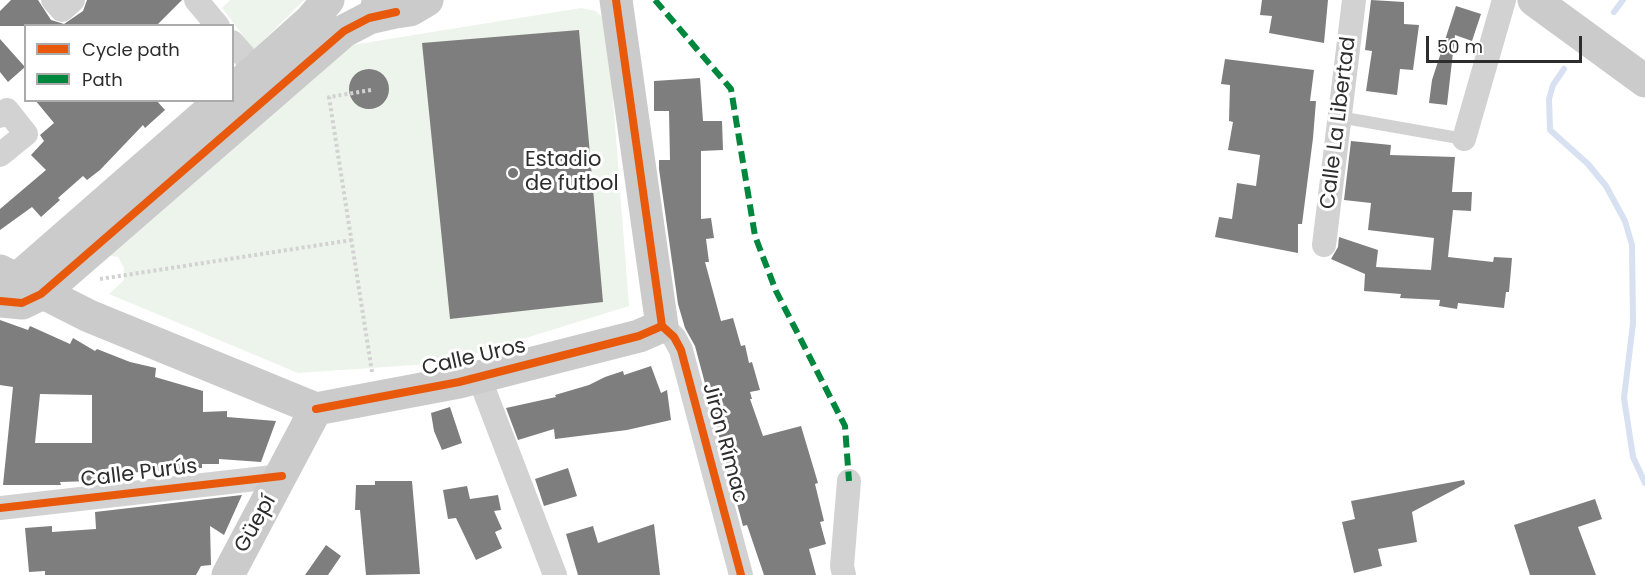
<!DOCTYPE html>
<html>
<head>
<meta charset="utf-8">
<style>
	body { margin:0 }
	#map { position:relative; width:1645px; height:575px; overflow:hidden; background:#fff; font-family:Poppins,sans-serif }
	canvas { display:block }
	.legend { position:absolute; left:24px; top:24px; width:210px; height:78px; box-sizing:border-box; background:#fff; border:2px solid #ababab; margin:0; padding:8px 10px; list-style:none; font-size:18px; color:#2d2d2d }
	.legend li { display:flex; align-items:center; gap:12px; height:30px }
	.legend b { width:30px; border:2px solid #ababab }
	.scale { position:absolute; left:1426px; top:36px; width:156px; height:27px; box-sizing:border-box; border:3px solid #2d2d2d; border-top:0; padding-left:8px; font-size:18px; line-height:21px; white-space:nowrap; color:#2d2d2d; -webkit-text-stroke:4px #fff; paint-order:stroke }
</style>
</head>
<body>
<div id="map">
<canvas width="1645" height="575"></canvas>
<ul class="legend">
<li><b style="height:8px;background:#e8590c"></b>Cycle path</li>
<li><b style="height:8px;background:#00873e"></b>Path</li>
</ul>
<div class="scale">50 m</div>
</div>
<script>
const g = document.querySelector('canvas').getContext('2d');
g.lineJoin = 'round';
function fillPath(path, color) {
  g.fillStyle = color;
  g.fill(path, 'evenodd');
}
function toPath(rows) {
  const path = new Path2D();
  for (const r of rows) {
    if (r.length === 3) {
      path.moveTo(r[0] + r[2], r[1]);
      path.arc(r[0], r[1], r[2], 0, 2 * Math.PI);
      continue;
    }
    path.moveTo(r[0], r[1]);
    for (let i = 2; i < r.length; i += 2) path.lineTo(r[i], r[i + 1]);
  }
  return path;
}
function trace(path, color, width, dash) {
  g.strokeStyle = color;
  g.lineWidth = width;
  g.lineCap = dash ? 'butt' : 'round';
  g.setLineDash(dash || []);
  g.stroke(path);
}
function drawText(font, color, halo, rows, align = 'center') {
  g.font = font + ' Poppins,sans-serif';
  g.lineWidth = 6;
  g.setLineDash([]);
  g.textBaseline = 'middle';
  g.strokeStyle = halo;
  g.fillStyle = color;
  for (const [text, x, y, turn = 0] of rows) {
    g.save();
    g.translate(x, y);
    g.rotate((+turn || 0) * Math.PI / 180);
    g.textAlign = isNaN(turn) ? turn : align;
    if (halo) g.strokeText(text, 0, 0);
    g.fillText(text, 0, 0);
    g.restore();
  }
}
const green = toPath([
	[230,0,304,0,254,50,222,8],
	[581,8,596,11,607,22,629,306,445,363,298,373,109,294,124,280,124,268,118,257,106,255,352,45]
]);
const stream = toPath([
	[1614,12,1623,0],
	[1564,69,1553,85,1549,99,1550,130,1588,164,1606,186,1625,221,1632,245,1633,323,1624,398,1633,457,1645,483]
]);
const building = toPath([
	[11,0,38,0,51,20,64,24,83,11,87,0,182,0,156,26,0,26,0,11],
	[1262,0,1328,0,1324,43,1269,33,1272,16,1260,15],
	[1371,0,1404,2,1404,24,1419,25,1413,70,1400,69,1397,95,1366,91,1372,51,1365,50],
	[1456,6,1481,14,1472,41,1455,35,1447,105,1429,103,1432,80],
	[579,30,603,302,450,319,422,43],
	[0,39,25,67,8,82,0,72],
	[1225,59,1314,70,1310,101,1316,101,1313,138,1302,224,1298,224,1298,253,1215,237,1219,217,1232,219,1237,183,1256,186,1260,155,1228,150,1233,122,1229,121,1230,85,1221,84],
	[369,89,20],
	[700,78,703,121,722,121,723,150,701,151,701,219,711,218,714,238,706,239,709,262,705,262,721,321,733,318,741,346,745,345,749,363,752,362,760,390,750,392,752,399,750,399,763,436,801,426,818,483,815,484,824,521,820,522,826,544,809,549,816,575,764,575,747,525,743,526,695,346,685,328,678,304,659,169,659,160,670,160,669,111,654,111,654,81],
	[35,100,156,100,165,110,145,128,143,125,100,170,87,180,83,176,58,198,60,200,41,217,32,207,0,230,0,209,46,170,31,155,44,141,40,135,54,123],
	[1351,141,1391,145,1390,155,1455,157,1452,192,1472,192,1471,211,1453,210,1448,257,1493,262,1494,257,1512,258,1509,292,1506,292,1504,308,1458,303,1457,309,1439,306,1440,300,1400,298,1401,294,1364,291,1365,274,1331,259,1338,247,1339,237,1378,250,1376,267,1431,270,1434,238,1368,230,1371,203,1344,200],
	[0,320,28,330,30,326,70,344,73,338,95,351,97,349,130,362,156,368,155,377,203,391,203,412,227,411,227,417,276,421,261,462,219,459,219,464,202,464,202,468,125,473,125,479,93,483,93,481,60,482,61,485,3,485,13,387,0,385],
	[40,394,92,395,92,443,35,443],
	[651,366,661,393,667,390,671,420,627,430,555,439,554,429,518,440,506,408,556,397,555,395,589,385,605,377,623,371,624,375],
	[450,407,462,443,442,450,434,431,431,413],
	[568,468,577,496,544,506,535,479],
	[1464,480,1465,484,1412,512,1417,542,1378,549,1382,566,1354,573,1342,522,1355,519,1351,501],
	[375,481,412,481,420,574,366,575,360,510,355,510,356,485,375,485],
	[467,486,470,499,498,495,501,510,494,511,502,529,495,532,502,548,476,560,456,518,448,519,443,490],
	[242,495,224,535,210,526,211,565,201,566,196,575,45,575,45,571,29,572,25,528,52,526,52,532,96,529,95,512],
	[1595,499,1602,519,1578,527,1596,575,1530,575,1514,525],
	[654,524,660,575,578,575,566,534,593,526,598,543],
	[326,545,341,556,328,575,305,575]
]);
const path = toPath([
	[371,90,329,97,372,372],
	[100,279,352,240]
]);
const lane = toPath([
	[1339,117,1464,139]
]);
const street = toPath([
	[53,0,62,10,73,0],
	[196,0,218,26],
	[232,42,266,81],
	[0,116,7,110,26,134,0,155],
	[1464,139,1504,0],
	[1324,245,1354,0],
	[662,326,674,337,681,350,741,575],
	[479,377,555,575],
	[0,508,282,476],
	[844,575,842,566,849,481]
]);
const secondary = toPath([
	[1534,0,1645,81],
	[377,6,396,12,410,10,427,0],
	[232,91,311,20,328,0],
	[0,271,89,316,316,409],
	[16,280,222,100],
	[0,301,22,303,41,294,344,31,369,18,396,12],
	[316,409,459,382,639,336,662,326,616,0],
	[228,575,316,409]
]);
const quiet = toPath([
	[655,0,731,89,755,236,776,291,845,426,849,481]
]);
const cycleway = toPath([
	[0,301,22,303,41,294,344,31,369,18,396,12],
	[662,326,674,337,681,350,741,575],
	[316,409,459,382,639,336,662,326,616,0],
	[0,508,282,476]
]);
const markers = [
	[513,173,6,"#767676"]
];
const streetNames = [
	["Calle La Libertad",1339,123,-83],
	["Calle Uros",474,358,-13],
	["Jirón Rímac",724,443,75],
	["Calle Purús",139,474,-7],
	["Güepí",256,524,-61]
];
const poiNames = [
	["Estadio",525,161],
	["de futbol",525,185]
];
fillPath(green, '#edf4eb');
trace(stream, '#d7e1f1', 6);
fillPath(building, '#7e7e7e');
trace(path, '#d2d2d2', 4, [3, 3]);
trace(lane, '#d2d2d2', 12);
trace(street, '#d2d2d2', 24);
trace(secondary, '#cbcbcb', 33);
trace(quiet, '#00873e', 6, [12, 6]);
trace(cycleway, '#e8590c', 8);
for (const [x, y, r, color] of markers) {
  const dot = new Path2D();
  dot.arc(x, y, r, 0, 2 * Math.PI);
  g.fillStyle = color;
  g.fill(dot);
  trace(dot, '#fff', 2);
}
drawText('21px', '#2d2d2d', '#fff', streetNames);
drawText('21px', '#2d2d2d', '#fff', poiNames, 'left');
</script>
</body>
</html>
